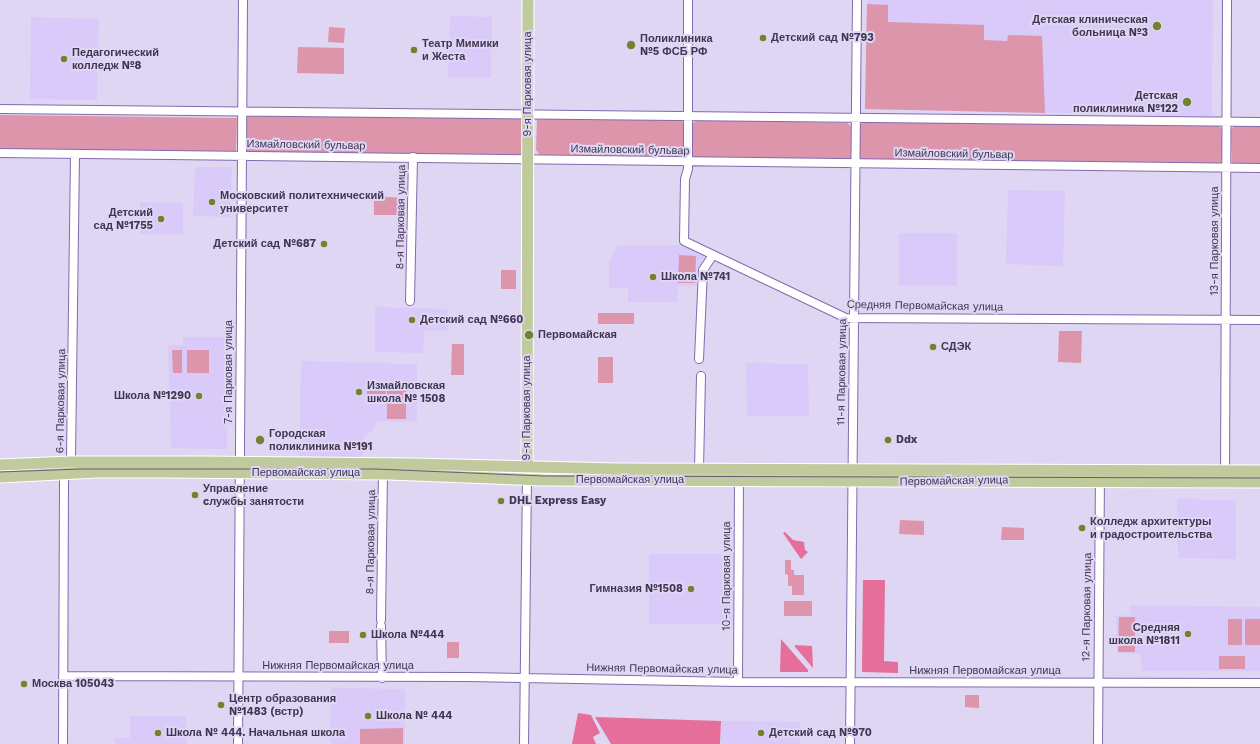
<!DOCTYPE html>
<html>
<head>
<meta charset="utf-8">
<style>
	body { margin:0 }
	canvas { display:block; background:#ded6f3 }
</style>
</head>
<body>
<canvas width="1260" height="744"></canvas>
<script>
const g = document.querySelector('canvas').getContext('2d');
g.lineJoin = 'round';
function fillPath(path, color) {
  g.fillStyle = color;
  g.fill(path, 'evenodd');
}
function toPath(rows) {
  const path = new Path2D();
  for (const r of rows) {
    path.moveTo(r[0], r[1]);
    for (let i = 2; i < r.length; i += 2) path.lineTo(r[i], r[i + 1]);
  }
  return path;
}
function trace(path, color, width, dash) {
  g.strokeStyle = color;
  g.lineWidth = width;
  g.lineCap = dash ? 'butt' : 'round';
  g.setLineDash(dash || []);
  g.stroke(path);
}
function drawText(font, color, halo, rows, align = 'center') {
  g.font = font + ' "Work Sans",sans-serif';
  g.lineWidth = 4;
  g.setLineDash([]);
  g.textBaseline = 'middle';
  g.strokeStyle = halo;
  g.fillStyle = color;
  for (const [text, x, y, turn = 0] of rows) {
    g.save();
    g.translate(x, y);
    g.rotate((+turn || 0) * Math.PI / 180);
    g.textAlign = isNaN(turn) ? turn : align;
    if (halo) g.strokeText(text, 0, 0);
    g.fillText(text, 0, 0);
    g.restore();
  }
}
const built = toPath([
	[867,0,1213,0,1212,116,865,109],
	[450,16,492,17,491,78,448,77],
	[31,17,99,19,97,100,30,99],
	[195,167,232,167,230,217,193,216],
	[1008,190,1065,191,1063,266,1006,264],
	[140,202,183,203,183,235,140,234],
	[899,233,957,233,957,286,899,285],
	[617,245,680,245,705,257,697,268,697,286,678,286,678,302,628,302,628,288,609,288,609,264],
	[375,307,448,309,448,331,424,331,423,353,375,352],
	[183,337,229,337,227,449,171,448,168,345,183,345],
	[301,361,417,364,417,422,375,421,375,429,363,437,363,457,299,456],
	[746,363,808,364,809,416,747,416],
	[1177,499,1236,500,1236,559,1178,558],
	[649,554,732,554,733,624,649,624],
	[1130,605,1260,607,1260,671,1141,671,1141,654,1117,653,1116,616,1130,615],
	[331,688,405,689,405,744,330,744],
	[130,716,186,716,186,744,114,744,114,738,130,738],
	[721,721,800,722,800,744,721,744]
]);
const green = toPath([
	[867,4,888,5,888,22,984,25,984,40,1007,41,1008,35,1042,36,1045,113,865,109],
	[329,27,345,28,344,43,328,42],
	[298,47,344,48,344,74,297,73],
	[0,115,237,118,236,152,0,150],
	[247,115,523,118,523,153,521,155,248,152,245,149],
	[537,119,679,119,684,123,684,153,680,158,540,155,536,150],
	[697,120,847,123,852,127,851,157,849,159,694,158,692,155,692,124],
	[863,122,1219,126,1223,131,1222,160,1219,165,864,161,859,157,859,126],
	[1234,126,1260,127,1260,166,1232,164,1231,130],
	[374,196,404,198,403,215,374,215],
	[679,255,696,256,695,283,678,283],
	[501,270,516,270,516,289,501,289],
	[598,313,634,313,634,324,598,324],
	[1059,331,1082,331,1081,363,1058,362],
	[452,344,464,344,464,375,451,375],
	[172,350,182,350,182,373,173,373],
	[187,350,209,350,209,373,187,373],
	[598,357,613,357,613,383,598,383],
	[367,383,386,383,386,395,367,395],
	[387,384,406,384,406,419,387,419],
	[900,520,924,521,924,535,899,534],
	[1002,527,1024,528,1024,540,1001,540],
	[785,560,791,560,791,570,794,570,794,575,804,575,804,595,792,595,792,586,788,586,788,575,785,574],
	[784,601,812,601,812,616,784,616],
	[1119,617,1135,617,1135,652,1118,652],
	[1228,619,1242,619,1242,645,1228,645],
	[1245,619,1260,619,1260,645,1245,645],
	[329,631,349,631,349,643,329,643],
	[447,642,459,642,459,658,447,658],
	[1219,656,1245,656,1245,669,1219,669],
	[965,695,979,695,979,708,965,707],
	[403,728,403,744,360,744,360,729]
]);
const forest = toPath([
	[785,532,793,540,804,542,805,550,808,552,801,559,783,533],
	[863,580,885,580,884,661,898,662,898,673,862,672],
	[781,639,808,670,808,672,780,672],
	[795,645,812,646,813,668,795,647],
	[578,713,591,715,600,733,593,737,596,744,572,744],
	[595,717,721,721,720,744,611,744]
]);
const minor = toPath([
	[688,0,688,169,685,179,684,241,846,318,1260,320],
	[0,109,1260,122],
	[0,153,1260,168],
	[410,301,413,157],
	[699,359,703,270,713,255],
	[699,469,701,376],
	[1225,475,1227,0],
	[381,620,383,470],
	[381,626,382,678],
	[63,676,469,677,738,682,1260,683],
	[738,682,739,477],
	[63,744,64,481,71,458,75,154],
	[238,744,243,0],
	[524,744,527,475],
	[850,744,857,0],
	[1098,744,1100,471]
]);
const major = toPath([
	[0,465,71,462,201,462,412,464,617,469,1260,471],
	[527,467,528,0],
	[0,477,97,472,164,472,389,474,543,480,1260,482]
]);
const tram = toPath([
	[0,472,81,469,375,469,543,476,1260,478]
]);
const markers = [
	[1157,26,5,"#738231"],
	[763,38,4,"#738231"],
	[631,45,5,"#738231"],
	[414,50,4,"#738231"],
	[64,59,4,"#738231"],
	[1187,102,5,"#738231"],
	[212,202,4,"#738231"],
	[161,219,4,"#738231"],
	[324,244,4,"#738231"],
	[653,277,4,"#738231"],
	[412,320,4,"#738231"],
	[529,335,5,"#738231"],
	[933,347,4,"#738231"],
	[359,392,4,"#738231"],
	[199,396,4,"#738231"],
	[260,440,5,"#738231"],
	[888,440,4,"#738231"],
	[195,495,4,"#738231"],
	[501,501,4,"#738231"],
	[1082,528,4,"#738231"],
	[691,589,4,"#738231"],
	[1188,634,4,"#738231"],
	[363,635,4,"#738231"],
	[24,684,4,"#738231"],
	[221,705,4,"#738231"],
	[368,716,4,"#738231"],
	[158,733,4,"#738231"],
	[761,733,4,"#738231"]
];
const poiNames = [
	["Детская клиническая",1148,20,"right"],
	["больница №3",1148,33,"right"],
	["Детский сад №793",771,38],
	["Поликлиника",640,39],
	["№5 ФСБ РФ",640,52],
	["Театр Мимики",422,44],
	["и Жеста",422,57],
	["Педагогический",72,53],
	["колледж №8",72,66],
	["Детская",1178,96,"right"],
	["поликлиника №122",1178,109,"right"],
	["Московский политехнический",220,196],
	["университет",220,209],
	["Детский",153,213,"right"],
	["сад №1755",153,226,"right"],
	["Детский сад №687",316,244,"right"],
	["Школа №741",661,277],
	["Детский сад №660",420,320],
	["Первомайская",538,335],
	["СДЭК",941,347],
	["Измайловская",367,386],
	["школа № 1508",367,399],
	["Школа №1290",191,396,"right"],
	["Городская",269,434],
	["поликлиника №191",269,447],
	["Ddx",896,440],
	["Управление",203,489],
	["cлужбы занятости",203,502],
	["DHL Express Easy",509,501],
	["Колледж архитектуры",1090,522],
	["и градостроительства",1090,535],
	["Гимназия №1508",683,589,"right"],
	["Средняя",1180,628,"right"],
	["школа №1811",1180,641,"right"],
	["Школа №444",371,635],
	["Москва 105043",32,684],
	["Центр образования",229,699],
	["№1483 (встр)",229,712],
	["Школа № 444",376,716],
	["Школа № 444. Начальная школа",166,733],
	["Детский сад №970",769,733]
];
const streetNames = [
	["9-я Парковая улица",528,84,-90],
	["Измайловский бульвар",306,145,1],
	["Измайловский бульвар",630,150,1],
	["Измайловский бульвар",954,154,1],
	["8-я Парковая улица",401,217,-89],
	["13-я Парковая улица",1215,241,-90],
	["Средняя Первомайская улица",925,306,1],
	["7-я Парковая улица",229,372,-90],
	["11-я Парковая улица",842,372,-89],
	["6-я Парковая улица",61,401,-89],
	["9-я Парковая улица",527,408,-90],
	["Первомайская улица",306,473],
	["Первомайская улица",630,480],
	["Первомайская улица",954,481,-1],
	["8-я Парковая улица",371,542,-89],
	["10-я Парковая улица",727,576,-90],
	["12-я Парковая улица",1087,607,-89],
	["Нижняя Первомайская улица",338,666],
	["Нижняя Первомайская улица",662,669,1],
	["Нижняя Первомайская улица",985,671]
];
fillPath(built, '#d9cafa');
fillPath(green, '#dd95ac');
fillPath(forest, '#e56f9a');
trace(minor, '#826bae', 10);
trace(major, '#fff', 13);
trace(minor, '#fff', 8);
trace(major, '#c1ca9d', 11);
trace(tram, '#685e7c', 1);
for (const [x, y, r, color] of markers) {
  const dot = new Path2D();
  dot.arc(x, y, r, 0, 2 * Math.PI);
  g.fillStyle = color;
  g.fill(dot);
  trace(dot, '#ded6f3', 1.5);
}
drawText('bold 11px', '#403654', '#ded6f3', poiNames, 'left');
drawText('11px', '#403654', '#ded6f3', streetNames);
</script>
</body>
</html>
